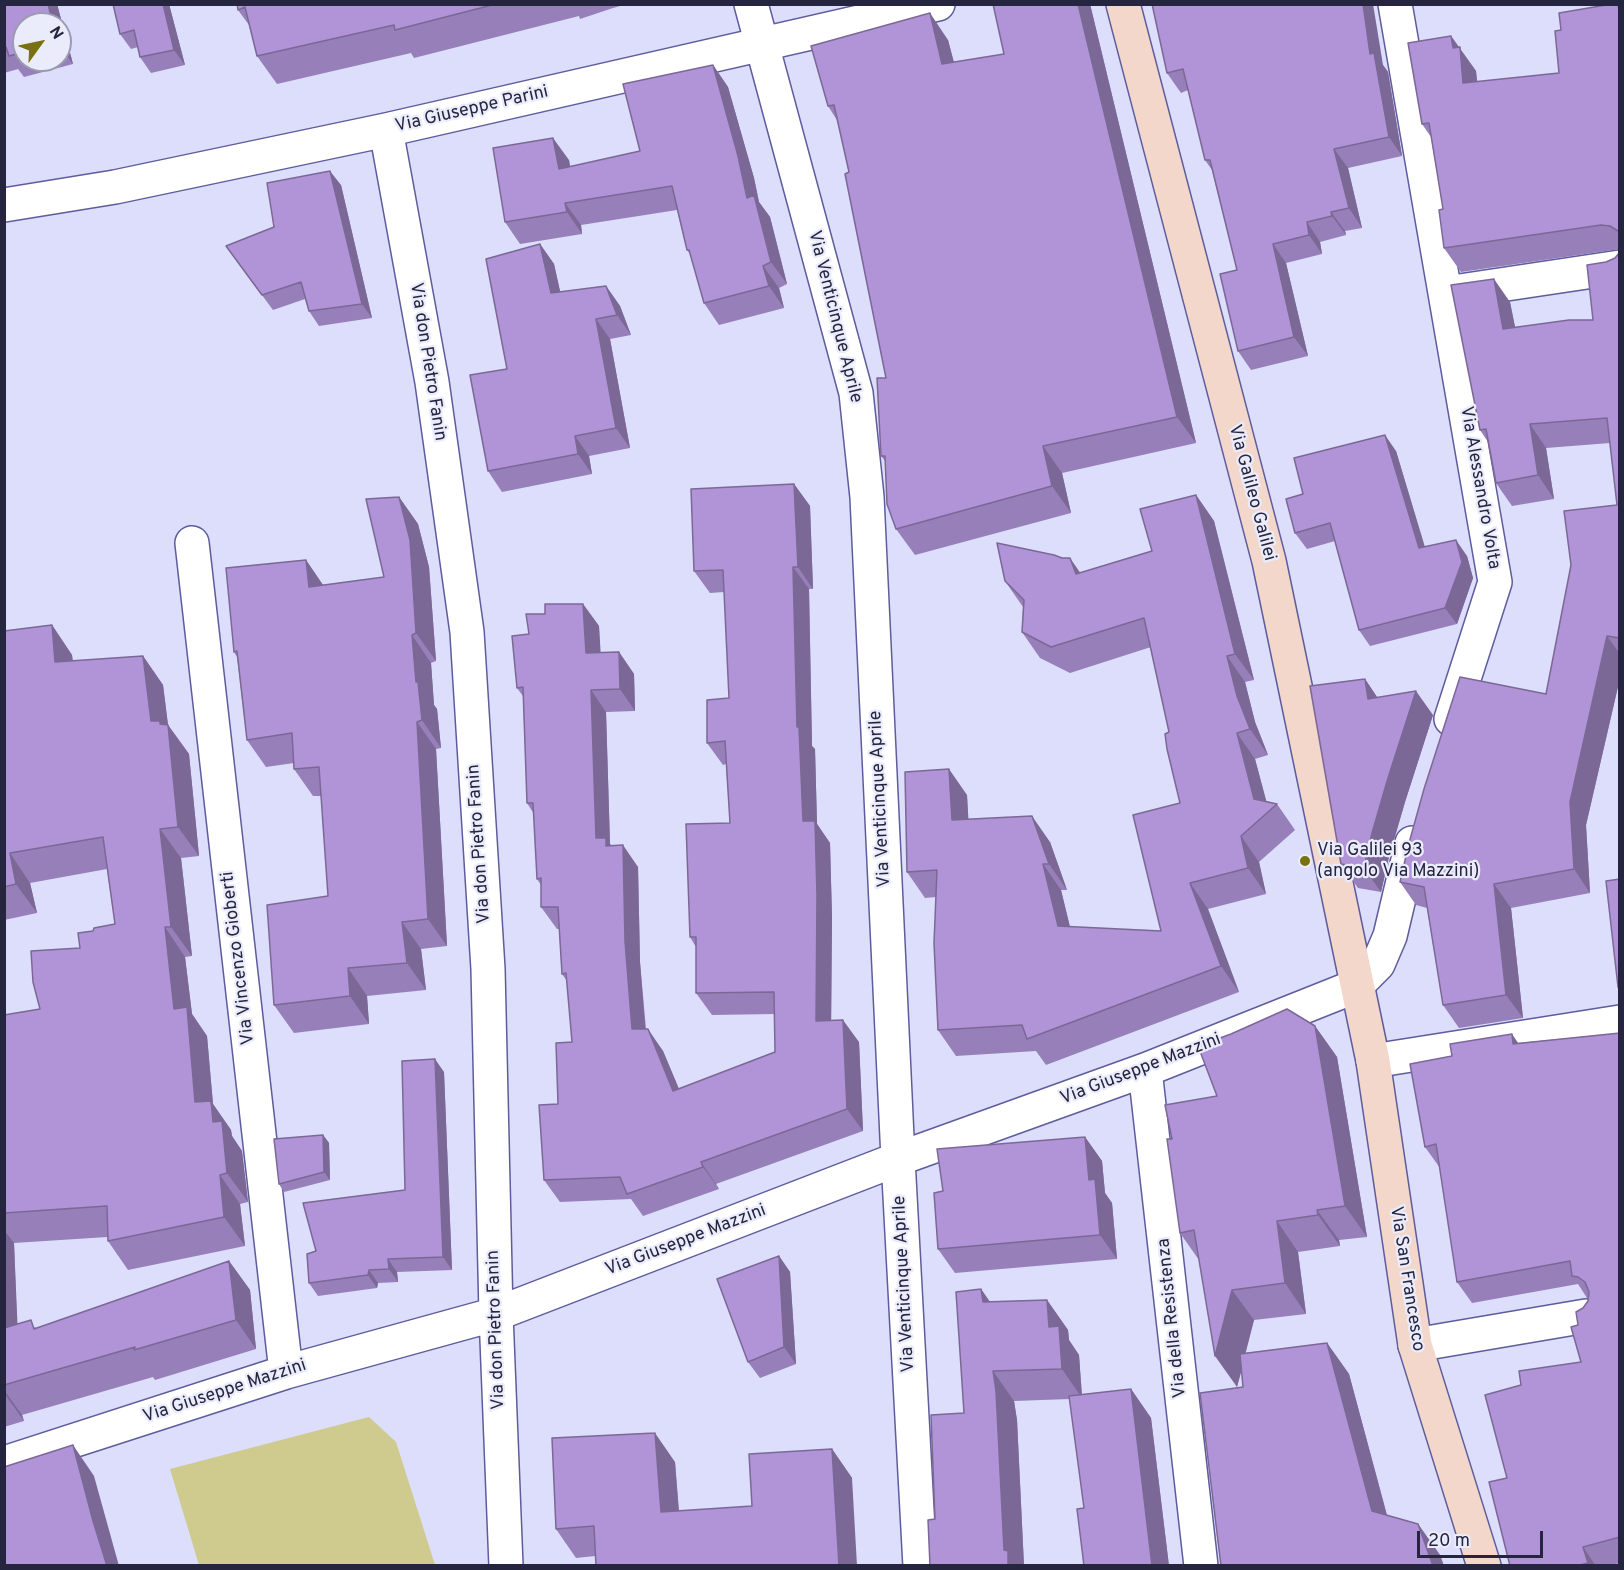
<!DOCTYPE html>
<html>
<head>
<meta charset="utf-8">
<style>
	body { margin:0 }
	#map { position:relative; width:1624px; height:1570px; overflow:hidden; background:#dcdefb; font-family:Overpass,sans-serif }
	canvas { display:block }
	.frame { position:absolute; inset:0; border:6px solid #252540; pointer-events:none }
	.north { position:absolute; left:12px; top:12px; width:60px; height:60px; box-sizing:border-box; background:#ebecfb; border:2px solid #9c9cb0; border-radius:50%; rotate:57deg; font-size:16px; font-weight:700; line-height:24px; text-align:center; color:#252540 }
	.north::after { content:''; display:block; margin:auto; width:21px; height:27px; background:#797010; clip-path:polygon(50% 0,100% 100%,50% 72%,0 100%) }
	.scale { position:absolute; left:1417px; top:1531px; width:126px; height:27px; box-sizing:border-box; border:3px solid #252540; border-top:0; padding-left:8px; font-size:18px; line-height:21px; white-space:nowrap; color:#252540; -webkit-text-stroke:4px #ebecfb; paint-order:stroke }
</style>
</head>
<body>
<div id="map">
<canvas width="1624" height="1570"></canvas>
<div class="frame"></div>
<div class="north">N</div>
<div class="scale">20 m</div>
</div>
<script>
const g = document.querySelector('canvas').getContext('2d');
g.lineJoin = 'round';
function fillPath(path, color) {
  g.fillStyle = color;
  g.fill(path, 'evenodd');
}
function toPath(rows) {
  const path = new Path2D();
  for (const r of rows) {
    path.moveTo(r[0], r[1]);
    for (let i = 2; i < r.length; i += 2) path.lineTo(r[i], r[i + 1]);
  }
  return path;
}
function trace(path, color, width, dash) {
  g.strokeStyle = color;
  g.lineWidth = width;
  g.lineCap = dash ? 'butt' : 'round';
  g.setLineDash(dash || []);
  g.stroke(path);
}
function drawText(font, color, halo, rows, align = 'center') {
  g.font = font + ' Overpass,sans-serif';
  g.lineWidth = 4.5;
  g.setLineDash([]);
  g.textBaseline = 'middle';
  g.strokeStyle = halo;
  g.fillStyle = color;
  for (const [text, x, y, turn = 0] of rows) {
    g.save();
    g.translate(x, y);
    g.rotate((+turn || 0) * Math.PI / 180);
    g.textAlign = isNaN(turn) ? turn : align;
    if (halo) g.strokeText(text, 0, 0);
    g.fillText(text, 0, 0);
    g.restore();
  }
}
const green = toPath([
	[369,1417,396,1442,435,1565,199,1565,170,1469]
]);
const street = toPath([
	[751,4,856,393,867,497,898,1159,920,1566],
	[1395,4,1495,582,1451,719],
	[386,130,432,382,467,632,488,969,496,1314,506,1566],
	[4,205,115,187,386,130,938,4],
	[1453,292,1620,267],
	[192,543,286,1372],
	[1373,1061,1620,1022],
	[1145,1070,1201,1566],
	[1415,1345,1586,1316],
	[4,1463,286,1372,496,1314,898,1159,1145,1070,1356,986,1378,964,1390,936,1412,843]
]);
const secondary = toPath([
	[1123,4,1269,561,1373,1061,1415,1345,1484,1566]
]);
const wall = toPath([
	[4,4,57,4,73,64,24,77,18,69,4,73],
	[24,24,60,24,60,60,24,60],
	[169,4,185,65,151,73,140,57,138,47,131,49,120,34],
	[237,4,627,4,613,8,580,19,579,16,414,58,411,53,277,84,257,56,249,25,238,10],
	[993,4,1090,4,1196,443,1062,473,1071,513,915,555,896,529,886,462,881,456,886,378,849,172,837,120,828,106,948,40,954,62,1004,54],
	[1152,4,1383,65,1388,72,1402,156,1348,168,1362,228,1345,231,1346,235,1320,242,1322,254,1286,263,1308,356,1251,370,1238,351,1237,270,1212,170,1205,160,1188,90,1181,93,1167,73],
	[1612,4,1618,4,1620,6,1620,249,1461,272,1444,248,1443,209,1431,137,1422,124,1451,36,1476,71,1477,82,1559,73,1561,30],
	[713,65,728,87,754,178,759,202,770,217,787,284,779,288,784,308,719,325,704,303,691,255,687,250,677,210,581,225,582,234,520,244,505,222,569,160,570,167,640,151],
	[341,185,372,318,319,326,309,311,305,299,273,310,236,260,274,227],
	[540,244,554,264,560,292,606,286,620,306,631,335,610,339,630,448,589,456,592,474,502,492,488,471,507,369],
	[1620,252,1620,678,1586,825,1590,893,1511,908,1523,1018,1459,1028,1443,1005,1427,908,1416,905,1400,882,1546,694,1617,505,1610,443,1546,448,1554,499,1512,506,1496,483,1488,442,1480,430,1510,302,1515,327,1593,320,1606,262,1615,258],
	[1396,451,1425,547,1467,556,1473,578,1457,624,1370,646,1359,630,1335,541,1307,549,1295,533,1303,494],
	[794,484,810,506,813,589,809,589,812,746,815,749,817,824,830,843,832,917,831,1020,859,1042,863,1131,716,1184,719,1189,643,1216,631,1199,560,1202,544,1180,558,1104,572,1042,567,981,562,974,559,929,557,929,541,907,541,885,537,879,534,814,527,803,523,696,517,688,529,634,545,614,583,604,599,626,600,652,619,652,634,674,635,711,606,712,610,844,638,867,640,962,646,1029,663,1051,679,1089,775,1052,774,1014,712,1015,696,993,696,947,690,937,730,823,726,764,723,765,707,743,729,698,724,592,710,593,694,571],
	[1196,495,1214,521,1254,680,1245,682,1255,722,1268,755,1255,759,1266,801,1277,804,1295,830,1259,862,1266,894,1208,909,1239,992,1046,1065,1036,1051,956,1056,938,1030,936,897,925,898,907,872,967,795,968,819,1050,842,1067,890,1061,890,1070,927,1161,931,1180,803,1169,732,1151,647,1070,673,1040,658,1022,632,1023,607,1005,581,1080,573,1152,551],
	[399,497,418,524,429,567,436,661,431,663,434,705,437,709,441,748,436,749,447,946,421,949,426,990,367,996,369,1024,294,1033,274,1005,328,896,321,796,313,796,294,769,294,763,266,767,247,740,237,657,234,652,306,560,323,585,384,577],
	[52,625,72,655,73,661,143,656,163,685,168,725,189,754,199,856,181,858,192,956,185,957,192,1014,207,1036,213,1104,231,1130,232,1136,242,1151,248,1202,240,1204,245,1246,128,1270,108,1241,107,1237,14,1243,17,1324,38,1328,229,1261,250,1290,256,1349,155,1380,153,1377,22,1415,24,1421,4,1427,4,1015,40,1009,80,948,93,931,115,924,107,869,30,883,37,913,4,920,4,631],
	[1365,679,1377,697,1433,715,1405,802,1389,857,1381,892,1358,888,1341,864],
	[1315,1026,1337,1057,1367,1237,1339,1240,1340,1246,1298,1252,1306,1314,1254,1320,1245,1353,1327,1343,1349,1374,1387,1515,1418,1524,1440,1555,1444,1566,1221,1566,1243,1387,1242,1369,1237,1387,1199,1260,1180,1233,1172,1139,1217,1096],
	[1620,1033,1620,1563,1608,1566,1510,1566,1507,1478,1521,1385,1581,1362,1578,1325,1583,1308,1588,1301,1589,1298,1587,1298,1578,1284,1472,1303,1457,1282,1440,1168,1425,1147,1518,1043],
	[444,1072,452,1270,397,1272,398,1282,378,1283,377,1288,318,1296,309,1283,316,1251,405,1190],
	[323,1135,329,1143,330,1180,284,1192,279,1184],
	[1085,1137,1102,1161,1105,1193,1112,1203,1117,1259,955,1273,938,1249,943,1191],
	[779,1256,790,1272,796,1364,760,1378,748,1362],
	[981,1289,990,1302,1047,1300,1068,1330,1069,1340,1079,1355,1082,1395,1131,1389,1151,1418,1169,1566,1084,1566,1084,1508,1070,1399,1014,1401,1017,1420,1024,1566,930,1566,935,1519,964,1413],
	[832,1449,852,1478,595,1556,576,1558,556,1529,675,1462,679,1511,752,1506]
]);
const shadedWall = toPath([
	[48,4,57,4,73,64,60,46,60,24,53,24],
	[163,4,169,4,185,65,174,50],
	[1078,4,1090,4,1196,443,1177,417],
	[1363,4,1373,4,1383,65,1388,72,1402,156,1389,137,1370,54],
	[930,13,948,40,961,91,942,64],
	[1451,36,1476,71,1480,107,1463,83,1453,48],
	[713,65,728,87,754,178,759,202,770,217,787,284,771,262,747,198],
	[553,138,569,160,574,191,559,169],
	[1334,149,1348,168,1362,228,1349,208],
	[330,171,341,185,372,318,362,304],
	[565,203,581,225,582,234,567,212],
	[1331,212,1345,231,1346,235,1332,216],
	[1307,222,1320,242,1322,254,1309,235],
	[540,244,554,264,565,313,551,293],
	[1273,244,1286,263,1308,356,1294,337],
	[763,266,779,288,784,308,769,286],
	[1494,279,1510,302,1520,352,1503,329],
	[606,286,620,306,631,335,617,315],
	[596,319,610,339,630,448,616,428],
	[1530,424,1546,448,1554,499,1538,475],
	[1385,435,1396,451,1430,565,1419,548],
	[575,436,589,456,592,474,578,454],
	[1043,446,1062,473,1071,513,1052,486],
	[794,484,810,506,813,589,798,567],
	[1196,495,1214,521,1254,680,1235,654],
	[399,497,418,524,429,567,436,661,416,633],
	[1456,540,1467,556,1473,578,1457,624,1445,608],
	[1070,558,1088,584,1076,574],
	[306,560,325,588,309,587],
	[793,567,809,589,812,746,815,749,817,824,830,843,832,917,831,1043,816,1021,797,727],
	[583,604,599,626,602,675,586,653],
	[52,625,72,655,75,691,55,662],
	[412,635,431,663,434,705,437,709,441,748,422,720,416,682],
	[1607,636,1620,654,1620,678,1586,825,1590,893,1574,869,1570,802],
	[619,652,634,674,635,711,620,689],
	[143,656,163,685,168,725,189,754,199,856,178,827,151,721],
	[1227,656,1245,682,1255,722,1268,755,1250,729,1237,696],
	[1365,679,1381,703,1368,699],
	[591,690,606,712,610,844,621,860,596,838],
	[1416,691,1433,715,1405,802,1389,857,1381,892,1364,868,1372,833,1388,778],
	[417,722,436,749,447,946,428,919],
	[1237,733,1255,759,1269,811,1254,799],
	[949,769,967,795,970,846,952,820],
	[1032,816,1050,842,1067,890,1049,864],
	[160,829,181,858,192,956,171,927],
	[1241,836,1259,862,1266,894,1248,868],
	[623,845,638,867,640,962,647,1051,632,1029,625,941],
	[10,853,30,883,37,913,16,884],
	[1043,864,1061,890,1076,952,1058,926],
	[1190,883,1208,909,1239,992,1221,966],
	[1494,884,1511,908,1523,1018,1506,995],
	[402,922,421,949,426,990,407,963],
	[165,927,185,957,192,1014,207,1036,213,1104,231,1130,232,1136,242,1151,248,1202,227,1173,195,1102,174,1009],
	[348,968,367,996,369,1024,350,996],
	[843,1020,859,1042,863,1131,847,1109],
	[1315,1026,1337,1057,1367,1237,1345,1206],
	[648,1029,663,1051,689,1113,673,1091],
	[1512,1034,1527,1056,1513,1044],
	[435,1059,444,1072,452,1270,443,1257],
	[323,1135,329,1143,330,1180,324,1172],
	[1085,1137,1102,1161,1105,1193,1112,1203,1117,1259,1100,1235,1089,1180],
	[701,1162,716,1184,719,1189,703,1167],
	[220,1175,240,1204,245,1246,224,1217],
	[1317,1210,1339,1240,1340,1246,1318,1215],
	[1277,1221,1298,1252,1306,1314,1285,1283],
	[4,1230,14,1243,19,1360,4,1339],
	[779,1256,790,1272,796,1364,784,1347],
	[388,1259,397,1272,398,1282,389,1269],
	[229,1261,250,1290,256,1349,236,1320],
	[369,1270,378,1283,377,1288,368,1275],
	[981,1289,1001,1318,983,1302],
	[1232,1290,1254,1320,1237,1387,1215,1356],
	[1047,1300,1068,1330,1069,1340,1079,1355,1082,1398,1062,1369,1049,1327],
	[1327,1343,1349,1374,1394,1542,1372,1511],
	[993,1371,1014,1401,1017,1420,1024,1566,1008,1566,1004,1550],
	[1131,1389,1151,1418,1169,1566,1152,1566],
	[4,1390,22,1415,24,1421,4,1393],
	[655,1433,675,1462,681,1540,661,1512],
	[73,1445,94,1476,119,1566,107,1566,93,1521],
	[832,1449,852,1478,857,1566,839,1566],
	[1418,1524,1440,1555,1444,1566,1433,1566],
	[1583,1547,1596,1566,1590,1566,1588,1563]
]);
const building = toPath([
	[4,4,48,4,53,24,24,24,24,52,9,56,6,47,4,47,4,4],
	[113,4,163,4,174,50,140,57,134,30,120,34,113,4],
	[237,4,496,4,395,30,394,25,257,56,245,7,238,10,237,4],
	[993,4,1078,4,1177,417,1043,446,1052,486,896,529,887,504,885,456,881,456,877,378,886,378,845,174,849,172,834,105,828,106,811,46,930,13,942,64,1004,54,993,4],
	[1152,4,1363,4,1370,54,1374,53,1389,137,1334,149,1349,208,1331,212,1332,216,1307,222,1309,235,1273,244,1294,337,1238,351,1220,274,1237,270,1210,160,1205,160,1183,69,1167,73,1152,4],
	[1612,4,1618,4,1620,19,1620,235,1618,231,1610,226,1601,225,1444,248,1439,210,1443,209,1429,123,1422,124,1408,43,1451,36,1453,48,1460,47,1463,83,1559,73,1555,31,1561,30,1559,13,1612,4],
	[713,65,738,156,747,198,754,195,771,262,763,266,769,286,704,303,689,250,687,250,672,186,565,203,567,212,505,222,493,148,553,138,559,169,640,151,623,84,713,65],
	[330,171,362,304,309,311,301,282,262,295,226,246,274,227,267,183,330,171],
	[540,244,551,293,606,286,617,315,596,319,616,428,575,436,578,454,488,471,470,375,507,369,486,259,540,244],
	[1620,252,1620,638,1607,636,1570,802,1574,869,1494,884,1506,995,1443,1005,1424,887,1400,882,1409,843,1424,789,1460,677,1546,694,1571,565,1564,511,1617,505,1607,418,1530,424,1538,475,1496,483,1486,429,1480,430,1451,285,1494,279,1503,329,1569,320,1593,320,1587,265,1606,262,1615,258,1620,252],
	[1385,435,1419,548,1456,540,1462,562,1445,608,1359,630,1330,523,1295,533,1286,499,1303,494,1294,458,1385,435],
	[794,484,798,567,793,567,797,727,799,727,803,821,815,821,817,895,816,1021,843,1020,847,1109,701,1162,703,1167,627,1194,620,1177,544,1180,539,1105,558,1104,556,1043,572,1042,566,973,562,974,558,907,541,907,541,878,537,879,533,803,527,803,523,687,517,688,512,636,529,634,526,614,545,614,545,604,583,604,586,653,619,652,620,689,591,690,596,838,606,838,606,846,623,845,625,941,632,1029,648,1029,673,1091,775,1052,774,992,696,993,696,937,690,937,686,824,730,823,725,741,707,743,707,700,729,698,723,570,694,571,691,489,794,484],
	[1196,495,1235,654,1227,656,1237,696,1250,729,1237,733,1254,799,1277,804,1241,836,1248,868,1190,883,1221,966,1027,1039,1022,1025,938,1030,934,943,937,870,907,872,905,772,949,769,952,820,1032,816,1049,864,1043,864,1058,926,1161,931,1133,815,1180,803,1167,749,1165,734,1169,732,1144,618,1051,647,1022,632,1024,600,1005,581,997,543,1054,555,1062,558,1070,558,1076,574,1152,551,1140,509,1196,495],
	[399,497,410,540,416,633,412,635,416,682,418,682,422,720,417,722,428,919,402,922,407,963,348,968,350,996,274,1005,267,905,328,896,319,767,294,769,292,733,247,740,237,651,234,652,226,568,306,560,309,587,384,577,366,499,399,497],
	[52,625,55,662,143,656,151,721,160,721,160,724,168,725,178,827,160,829,171,927,165,927,174,1009,187,1007,195,1102,211,1101,213,1122,222,1121,227,1173,220,1175,224,1217,108,1241,107,1206,4,1213,4,1015,40,1009,33,982,31,951,80,948,78,933,93,931,94,928,115,924,103,837,10,853,16,884,4,887,4,631,52,625],
	[1365,679,1368,699,1416,691,1388,778,1372,833,1364,868,1341,864,1310,686,1365,679],
	[1620,879,1620,991,1618,987,1606,881,1620,879],
	[1287,1009,1315,1026,1345,1206,1317,1210,1318,1215,1277,1221,1285,1283,1232,1290,1215,1356,1194,1230,1180,1233,1167,1139,1172,1139,1165,1105,1217,1096,1198,1046,1231,1034,1287,1009],
	[1620,1033,1620,1537,1583,1547,1588,1563,1576,1566,1510,1566,1489,1482,1507,1478,1485,1395,1521,1385,1519,1371,1581,1362,1571,1327,1578,1325,1576,1312,1583,1308,1588,1301,1589,1292,1585,1282,1578,1277,1572,1276,1570,1261,1457,1282,1436,1144,1425,1147,1410,1064,1452,1056,1450,1044,1512,1034,1513,1044,1620,1033],
	[435,1059,443,1257,388,1259,389,1269,369,1270,368,1275,309,1283,307,1254,316,1251,303,1203,405,1190,402,1061,435,1059],
	[323,1135,324,1172,279,1184,274,1139,323,1135],
	[1085,1137,1089,1180,1095,1179,1100,1235,938,1249,934,1193,943,1191,937,1149,1085,1137],
	[779,1256,784,1347,748,1362,717,1279,779,1256],
	[229,1261,236,1320,134,1350,135,1347,4,1385,4,1328,31,1320,34,1329,229,1261],
	[981,1289,983,1302,1047,1300,1049,1327,1059,1326,1062,1369,993,1371,996,1391,1004,1550,1008,1551,1008,1566,930,1566,928,1520,935,1519,931,1415,964,1413,956,1292,981,1289],
	[1327,1343,1372,1511,1418,1524,1433,1566,1221,1566,1200,1393,1243,1387,1240,1354,1327,1343],
	[1131,1389,1152,1566,1084,1566,1077,1509,1084,1508,1069,1396,1131,1389],
	[655,1433,661,1512,752,1506,749,1454,832,1449,839,1566,596,1566,594,1526,556,1529,552,1438,655,1433],
	[73,1445,93,1521,107,1566,4,1566,4,1467,73,1445]
]);
const markers = [
	[1305,861,6,"#797010"]
];
const streetNames = [
	["Via Giuseppe Parini",472,110,-13],
	["Via Venticinque Aprile",834,317,76],
	["Via don Pietro Fanin",427,362,81],
	["Via Alessandro Volta",1479,488,80],
	["Via Galileo Galilei",1251,493,75],
	["Via Venticinque Aprile",881,799,-93],
	["Via don Pietro Fanin",480,844,-94],
	["Via Vincenzo Gioberti",239,958,-97],
	["Via Giuseppe Mazzini",1141,1070,-21],
	["Via Giuseppe Mazzini",686,1241,-21],
	["Via San Francesco",1406,1279,81],
	["Via Venticinque Aprile",905,1284,-93],
	["Via della Resistenza",1173,1318,-96],
	["Via don Pietro Fanin",497,1330,-92],
	["Via Giuseppe Mazzini",225,1392,-18]
];
const poiNames = [
	["Via Galilei 93",1317,851],
	["(angolo Via Mazzini)",1317,872]
];
fillPath(green, '#cfca8e');
trace(street, '#5e5c9c', 36);
trace(secondary, '#5e5c9c', 36);
trace(street, '#fff', 33);
trace(secondary, '#f3d7ca', 33);
fillPath(wall, '#977fb9');
fillPath(shadedWall, '#7b6896');
fillPath(building, '#b094d7');
trace(building, '#7b6896', 1.5);
for (const [x, y, r, color] of markers) {
  const dot = new Path2D();
  dot.arc(x, y, r, 0, 2 * Math.PI);
  g.fillStyle = color;
  g.fill(dot);
  trace(dot, '#ebecfb', 2);
}
drawText('18px', '#252540', '#ebecfb', streetNames);
drawText('18px', '#252540', '#ebecfb', poiNames, 'left');
</script>
</body>
</html>
